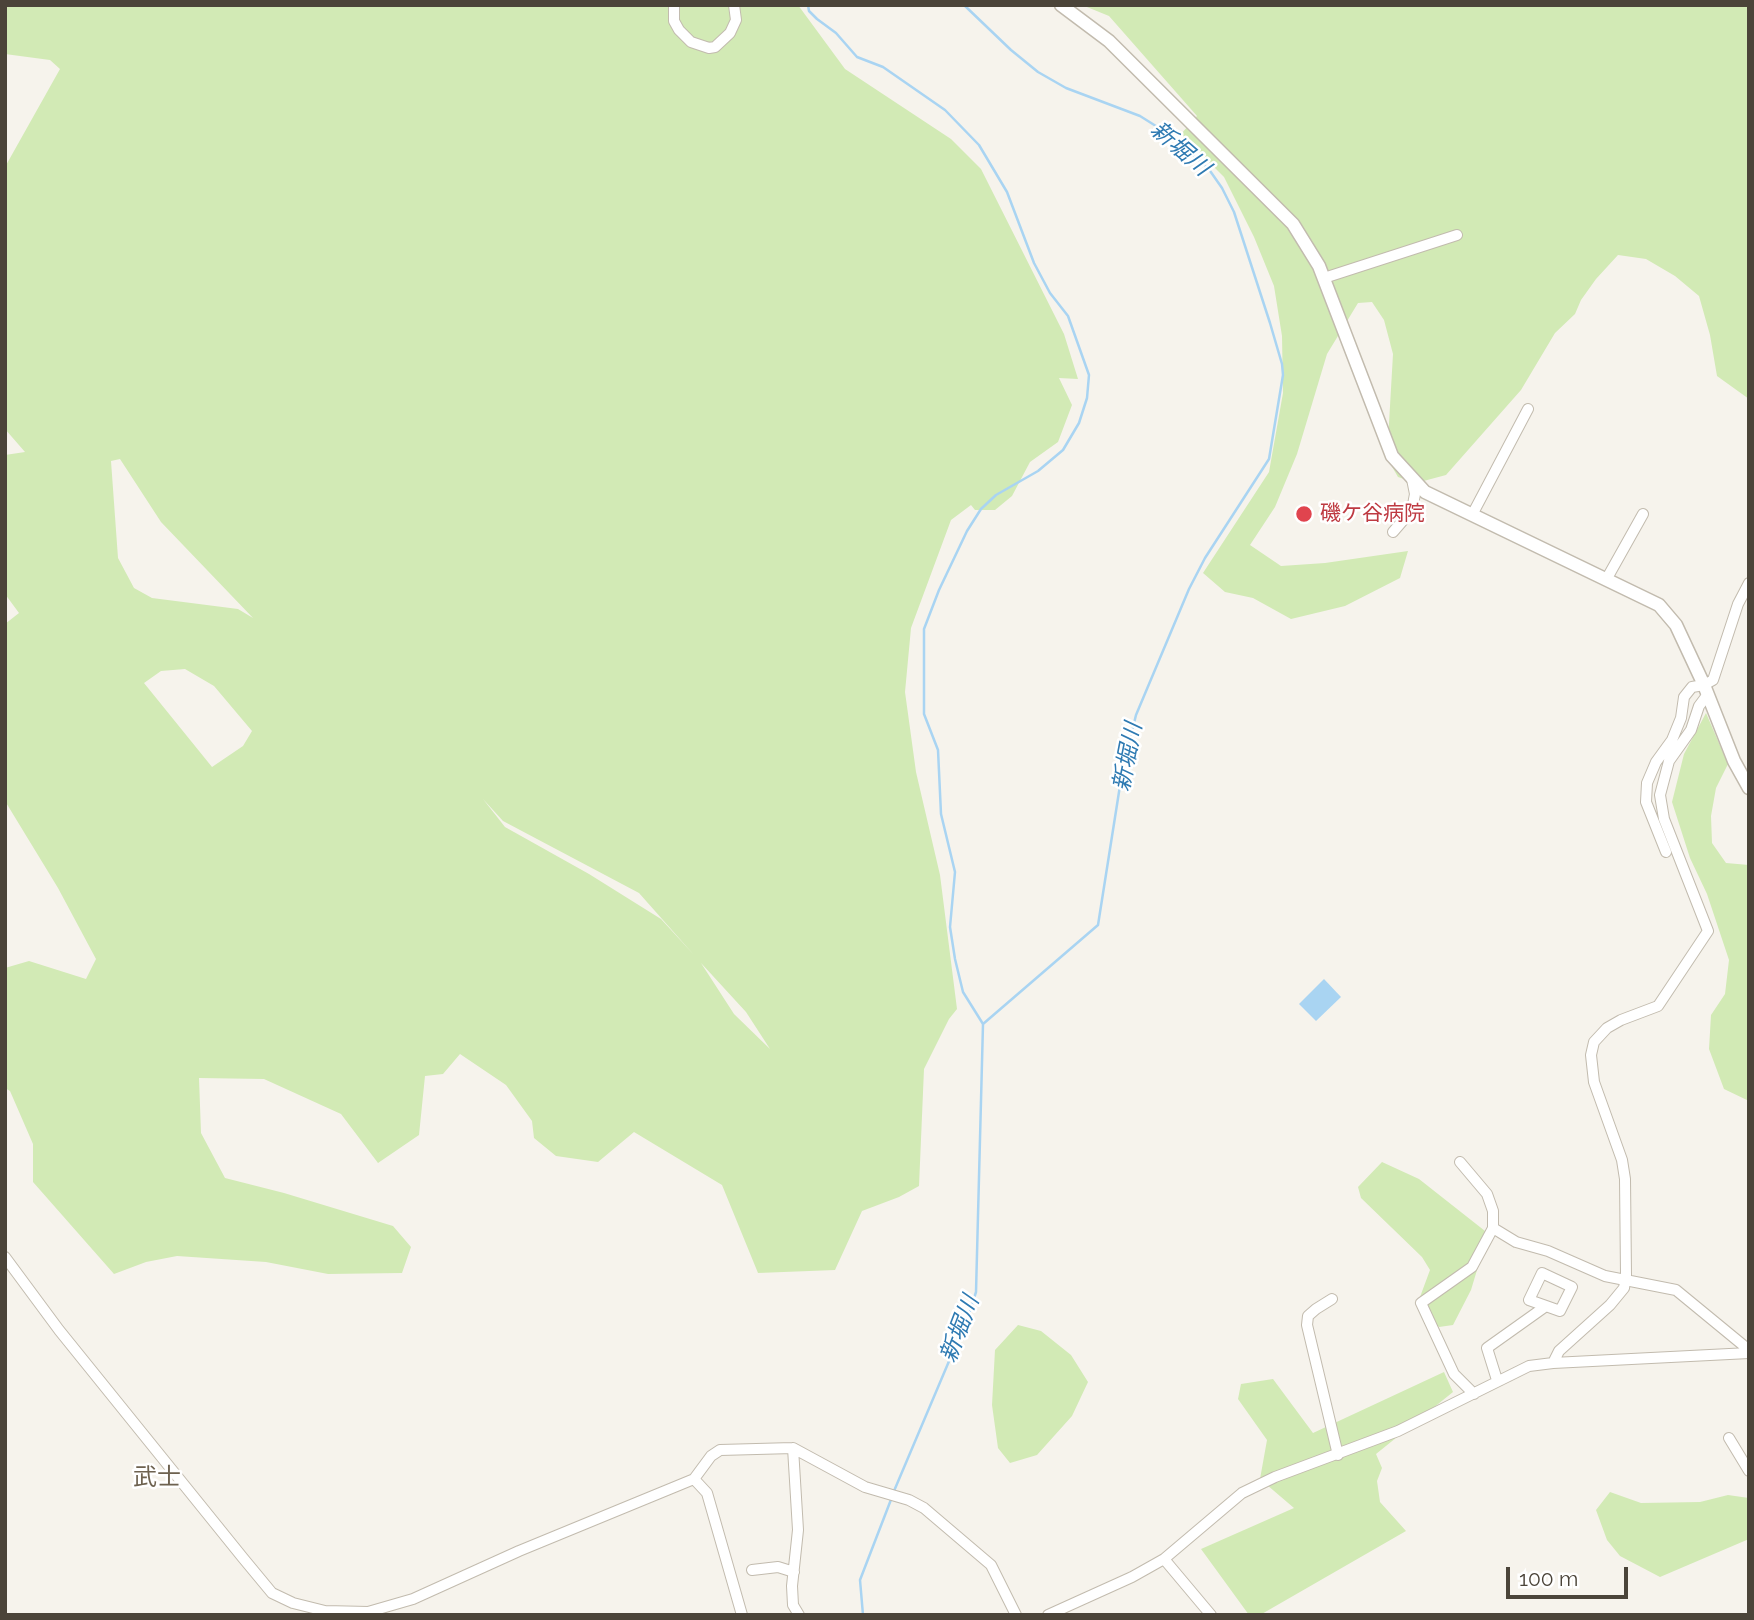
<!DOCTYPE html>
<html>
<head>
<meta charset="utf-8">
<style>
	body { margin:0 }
	#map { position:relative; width:1754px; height:1620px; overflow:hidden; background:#f6f3ec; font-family:Raleway,sans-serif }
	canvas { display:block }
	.frame { position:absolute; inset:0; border:7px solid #4b4439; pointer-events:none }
	.scale { position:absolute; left:1506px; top:1567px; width:122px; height:32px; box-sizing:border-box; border:4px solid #4b4439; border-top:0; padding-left:9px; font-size:21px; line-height:24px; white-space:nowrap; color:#4b4439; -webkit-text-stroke:5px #fff; paint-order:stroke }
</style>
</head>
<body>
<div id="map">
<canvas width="1754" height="1620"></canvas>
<div class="frame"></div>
<div class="scale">100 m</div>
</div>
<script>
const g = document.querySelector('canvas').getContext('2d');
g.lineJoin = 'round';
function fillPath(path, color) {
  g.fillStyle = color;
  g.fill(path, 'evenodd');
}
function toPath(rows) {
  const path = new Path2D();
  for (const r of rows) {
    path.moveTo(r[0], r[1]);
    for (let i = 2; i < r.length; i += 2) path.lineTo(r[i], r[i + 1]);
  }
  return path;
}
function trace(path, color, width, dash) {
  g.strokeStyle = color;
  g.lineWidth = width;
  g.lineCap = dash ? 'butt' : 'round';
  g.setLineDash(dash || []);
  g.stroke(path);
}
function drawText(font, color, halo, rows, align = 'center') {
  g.font = font + ' Raleway,"Noto Sans JP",sans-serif';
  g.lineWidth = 5;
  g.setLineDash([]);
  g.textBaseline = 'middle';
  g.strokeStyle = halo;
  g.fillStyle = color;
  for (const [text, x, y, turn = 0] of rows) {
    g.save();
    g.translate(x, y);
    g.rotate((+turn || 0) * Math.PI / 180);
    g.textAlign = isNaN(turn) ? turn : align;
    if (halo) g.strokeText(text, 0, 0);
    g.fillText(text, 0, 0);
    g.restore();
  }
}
const green = toPath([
	[5,5,798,5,845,69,951,139,981,169,1064,334,1078,379,1059,378,1072,405,1058,442,1030,462,1012,496,995,510,975,510,971,505,951,520,911,628,905,692,916,772,940,875,957,1009,949,1019,924,1069,919,1186,899,1197,862,1211,835,1270,758,1273,722,1185,634,1132,598,1162,556,1156,534,1138,532,1121,506,1085,460,1054,443,1074,425,1076,419,1135,378,1163,341,1114,264,1079,199,1078,201,1133,225,1178,284,1193,393,1226,411,1247,402,1273,328,1274,266,1262,177,1256,146,1262,114,1274,33,1182,33,1144,10,1091,5,1088,5,968,29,961,86,979,96,959,58,888,5,801,5,624,19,613,5,594,5,455,25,452,5,429,5,167,60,69,50,60,5,54],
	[120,459,161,522,253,618,238,609,152,598,134,588,118,558,111,461],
	[185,669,214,686,252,731,243,746,212,767,144,683,161,671],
	[483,799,503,821,639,893,694,955,661,919,589,874,505,827],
	[701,963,746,1012,770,1049,734,1014],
	[1082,5,1749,5,1749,399,1717,376,1710,335,1699,296,1675,276,1646,259,1618,255,1596,279,1581,300,1575,314,1555,333,1521,390,1446,475,1416,483,1398,477,1387,458,1393,354,1384,320,1372,302,1358,303,1327,354,1297,454,1275,507,1250,545,1281,566,1325,563,1408,551,1400,578,1345,606,1291,619,1253,598,1225,592,1203,573,1269,472,1283,393,1282,336,1274,286,1254,237,1224,177,1181,134,1197,116,1109,16],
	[1706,713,1728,764,1716,788,1711,816,1712,843,1726,863,1749,865,1749,1101,1724,1089,1709,1049,1711,1015,1725,994,1729,960,1707,894,1690,858,1672,802,1684,754],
	[1382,1162,1419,1179,1485,1231,1483,1250,1471,1290,1453,1325,1439,1327,1430,1318,1420,1297,1430,1270,1422,1257,1361,1198,1358,1187],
	[1018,1325,1041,1331,1071,1355,1088,1382,1072,1416,1037,1455,1010,1463,998,1448,992,1405,995,1350],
	[1444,1372,1453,1392,1376,1454,1382,1468,1377,1481,1380,1502,1406,1531,1260,1615,1249,1615,1201,1549,1294,1508,1260,1479,1267,1440,1238,1399,1241,1384,1273,1379,1313,1433],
	[1610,1492,1641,1503,1700,1502,1728,1495,1749,1498,1749,1539,1660,1577,1620,1556,1607,1540,1596,1510]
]);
const water = toPath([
	[1324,979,1341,997,1316,1021,1299,1004]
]);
const stream = toPath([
	[808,5,809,11,817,19,836,33,857,57,883,67,945,110,979,145,1007,192,1034,263,1050,293,1068,316,1089,375,1087,398,1079,423,1063,450,1038,471,996,495,981,509,967,531,939,590,924,629,924,714,938,750,941,814,955,872,950,927,955,959,963,992,983,1024],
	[964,5,1011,50,1038,72,1066,88,1140,116,1167,133,1208,168,1222,188,1234,212,1270,323,1282,364,1283,375,1269,459,1205,558,1189,589,1136,715,1122,773,1098,925,983,1024],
	[894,1491,969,1314,976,1292,983,1024],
	[863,1615,860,1580,892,1497]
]);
const minor = toPath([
	[674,5,674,21,679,30,691,42,709,48,715,47,730,33,736,20,734,5],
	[1324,278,1457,235],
	[1472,515,1528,409],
	[1393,532,1412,510,1415,494,1412,479],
	[1606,580,1643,514],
	[1666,852,1646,802,1647,783,1656,762,1672,740,1681,718,1684,697,1692,687,1704,685,1713,680,1738,604,1749,583],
	[1460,1162,1487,1194,1493,1211,1493,1228,1472,1267,1421,1303,1454,1374,1474,1394],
	[1493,1228,1516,1242,1548,1251,1605,1276,1676,1290,1749,1350],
	[5,1257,59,1330,243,1558,272,1593,293,1603,325,1611,368,1612,413,1599,519,1551,694,1479,711,1456,720,1450,793,1448,865,1487,909,1500,924,1508,991,1565,1016,1615],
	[1332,1299,1316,1309,1308,1316,1307,1325,1338,1455],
	[1553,1363,1559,1351,1610,1305,1624,1288,1626,1275,1625,1179,1622,1160,1594,1082,1591,1055,1594,1042,1607,1028,1621,1020,1658,1006,1708,931,1664,819,1660,795,1669,761,1691,730,1699,706,1708,694],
	[1497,1380,1487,1348,1546,1306,1560,1311,1572,1287,1542,1273,1529,1300,1546,1306],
	[1729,1438,1749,1471],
	[793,1448,798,1530,792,1586,793,1605,799,1615],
	[694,1479,707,1493,742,1615],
	[1164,1559,1211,1615],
	[752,1570,778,1567,794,1572],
	[1048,1615,1132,1577,1164,1559,1242,1493,1275,1477,1398,1431,1529,1366,1553,1363,1749,1353]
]);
const tertiary = toPath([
	[1061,5,1109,41,1293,224,1319,266,1392,456,1425,492,1659,605,1676,625,1704,685,1734,761,1749,788]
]);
const markers = [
	[1304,514,9,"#e0444e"]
];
const healthNames = [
	["磯ケ谷病院",1320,514]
];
const waterNames = [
	["新堀川",1180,149,41],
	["新堀川",1128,757,-79],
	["新堀川",960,1329,-69]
];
const quarterNames = [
	["武士",157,1478]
];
fillPath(green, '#d2eab5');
fillPath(water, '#a9d4f2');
trace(stream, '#a9d4f2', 2.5);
trace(minor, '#c2bbae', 12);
trace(tertiary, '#c2bbae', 15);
trace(minor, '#fff', 10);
trace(tertiary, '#fff', 12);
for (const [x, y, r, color] of markers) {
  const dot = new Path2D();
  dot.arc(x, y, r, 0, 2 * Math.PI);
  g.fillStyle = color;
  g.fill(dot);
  trace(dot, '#fff', 2.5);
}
drawText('21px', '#be3a42', '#fff', healthNames, 'left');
drawText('italic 23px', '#2e7ab2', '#fff', waterNames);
drawText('24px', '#6e6250', '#fff', quarterNames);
</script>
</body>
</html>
